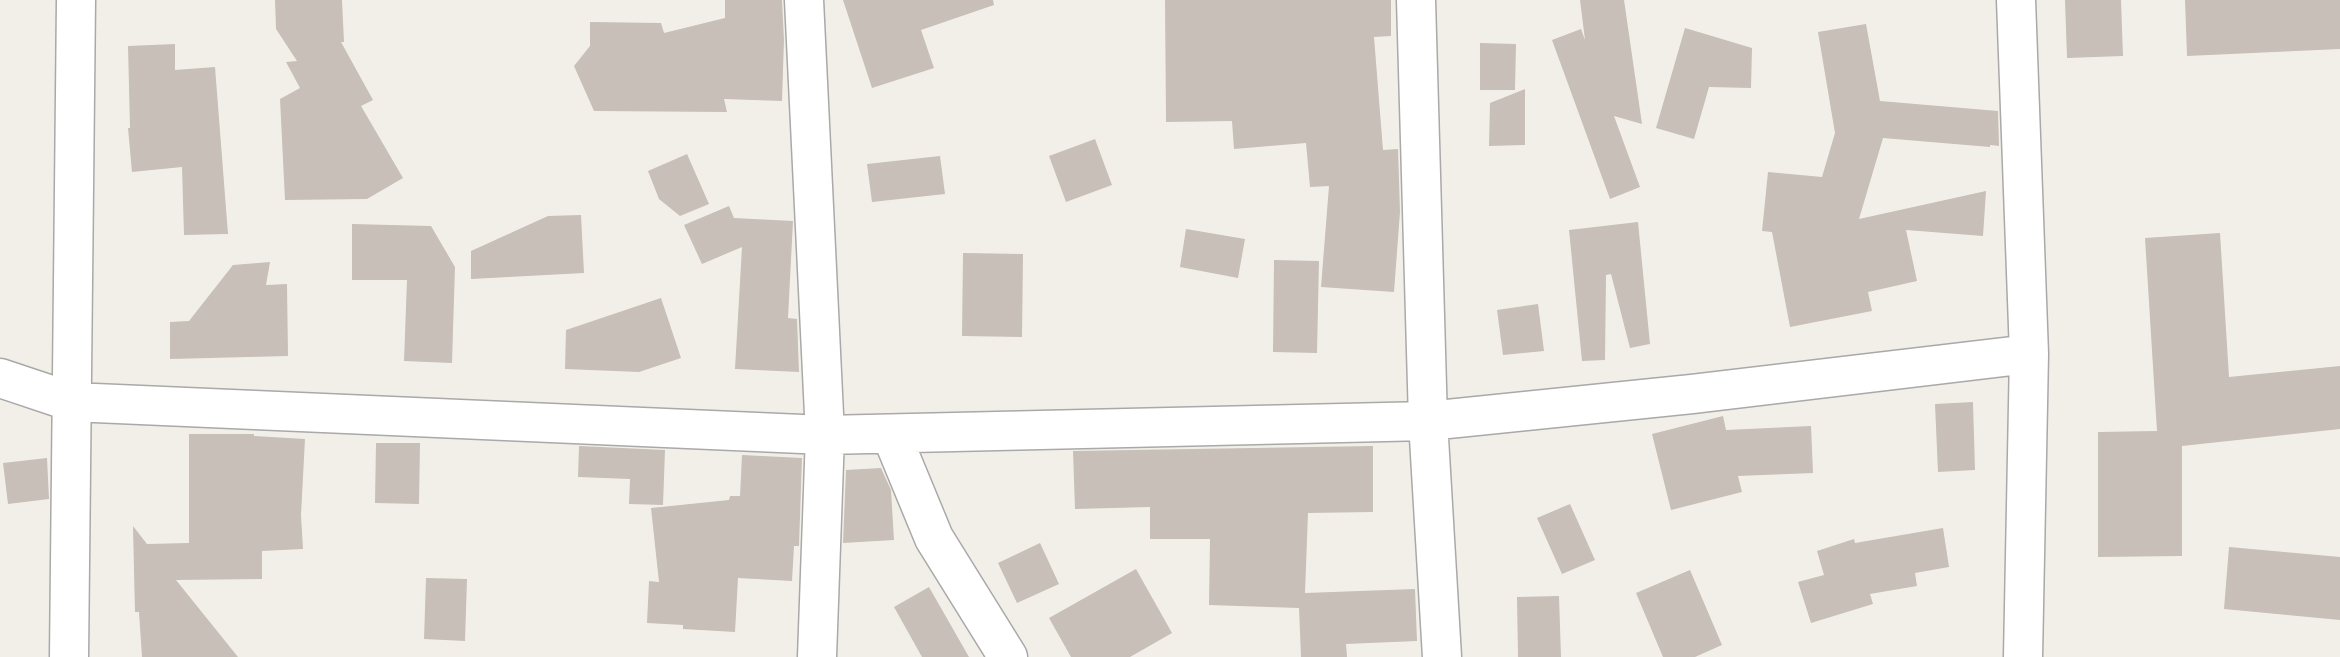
<!DOCTYPE html>
<html>
<head>
<meta charset="utf-8">
<style>
	body { margin:0 }
	canvas { display:block; background:#f2efe9 }
</style>
</head>
<body>
<canvas width="2340" height="657"></canvas>
<script>
const g = document.querySelector('canvas').getContext('2d');
g.lineJoin = 'round';
function fillPath(path, color) {
  g.fillStyle = color;
  g.fill(path, 'evenodd');
}
function toPath(rows) {
  const path = new Path2D();
  for (const r of rows) {
    path.moveTo(r[0], r[1]);
    for (let i = 2; i < r.length; i += 2) path.lineTo(r[i], r[i + 1]);
  }
  return path;
}
function trace(path, color, width, dash) {
  g.strokeStyle = color;
  g.lineWidth = width;
  g.lineCap = dash ? 'butt' : 'round';
  g.setLineDash(dash || []);
  g.stroke(path);
}
const building = toPath([
	[275,0,342,0,344,42,341,42,373,100,361,106,403,178,367,199,285,200,280,99,300,88,286,62,297,61,276,29],
	[725,0,782,0,784,40,782,101,724,99,727,112,594,111,574,66,590,46,590,22,661,23,664,33,725,18],
	[843,0,993,0,994,5,921,30,934,68,872,88],
	[1165,0,1391,0,1391,36,1374,37,1383,150,1398,149,1400,212,1394,292,1321,287,1329,186,1310,187,1306,143,1234,149,1232,121,1166,122],
	[1580,0,1624,0,1642,124,1614,116,1640,187,1610,199,1552,40,1581,29,1585,40],
	[2065,0,2121,0,2123,56,2067,58],
	[2185,0,2340,0,2340,49,2187,56],
	[1866,24,1880,101,1998,111,1999,146,1990,145,1990,147,1883,138,1859,219,1986,191,1983,236,1906,230,1917,281,1868,292,1872,311,1790,327,1772,232,1762,231,1768,172,1822,177,1835,133,1818,32],
	[1685,28,1752,48,1751,88,1709,87,1694,139,1656,128],
	[1480,43,1516,44,1515,90,1480,90],
	[175,44,175,70,215,67,228,234,184,235,182,167,132,172,128,128,130,128,128,46],
	[1525,89,1525,145,1489,146,1490,103],
	[1095,139,1112,185,1066,202,1049,156],
	[687,154,709,204,680,216,659,199,648,171],
	[940,156,945,194,872,202,867,164],
	[729,206,734,218,793,221,788,318,797,319,799,372,735,369,742,247,702,264,684,225],
	[581,215,584,273,471,279,471,251,548,216],
	[1638,222,1650,344,1630,348,1611,274,1606,275,1605,360,1582,361,1569,230],
	[352,224,431,226,455,267,452,363,404,361,407,280,352,280],
	[1186,229,1245,239,1238,278,1180,267],
	[2220,233,2229,377,2340,366,2340,429,2182,446,2182,556,2098,557,2098,432,2157,431,2145,238],
	[963,253,1023,254,1022,337,962,336],
	[1274,260,1319,261,1317,353,1273,352],
	[270,262,266,285,287,284,288,356,170,359,170,322,189,321,233,265],
	[661,298,681,358,639,372,565,369,566,330],
	[1538,304,1544,351,1503,355,1497,310],
	[1973,402,1975,470,1938,472,1935,404],
	[1723,416,1726,430,1811,426,1813,473,1738,476,1742,492,1671,510,1652,434],
	[189,434,254,434,254,436,305,439,301,515,303,549,262,551,262,579,176,580,238,657,142,657,139,612,135,612,133,526,147,544,189,543],
	[376,443,420,443,419,504,375,503],
	[579,446,665,450,663,505,629,504,630,479,578,477],
	[1373,446,1373,512,1308,513,1305,593,1415,589,1417,641,1346,644,1347,657,1301,657,1299,608,1209,605,1210,539,1150,539,1150,507,1075,509,1073,451],
	[742,455,802,458,799,546,794,546,792,581,738,578,735,632,683,629,683,625,647,623,649,581,659,582,651,508,729,500,730,496,740,496],
	[47,458,49,499,8,504,3,463],
	[881,468,891,490,894,540,843,543,846,470],
	[1570,504,1595,560,1562,574,1537,518],
	[1943,528,1949,567,1915,573,1917,586,1870,594,1873,604,1811,623,1798,582,1824,575,1817,551,1854,539,1855,543],
	[1040,543,1059,584,1017,603,998,563],
	[2229,547,2340,557,2340,620,2224,609],
	[1136,569,1172,633,1130,657,1071,657,1049,618],
	[1690,570,1722,645,1695,657,1663,657,1636,593],
	[426,578,467,579,465,641,424,639],
	[929,587,969,657,922,657,894,607],
	[1559,596,1561,657,1518,657,1517,597]
]);
const street = toPath([
	[804,0,825,435,817,657],
	[1416,0,1428,421,1442,657],
	[2016,0,2029,354,2023,657],
	[0,378,72,402,825,435,1428,421,1692,394,2029,354],
	[891,434,934,538,1008,657],
	[69,657,76,0]
]);
fillPath(building, '#c7bfb8');
trace(street, '#a9a9a9', 41);
trace(street, '#fff', 38);
</script>
</body>
</html>
